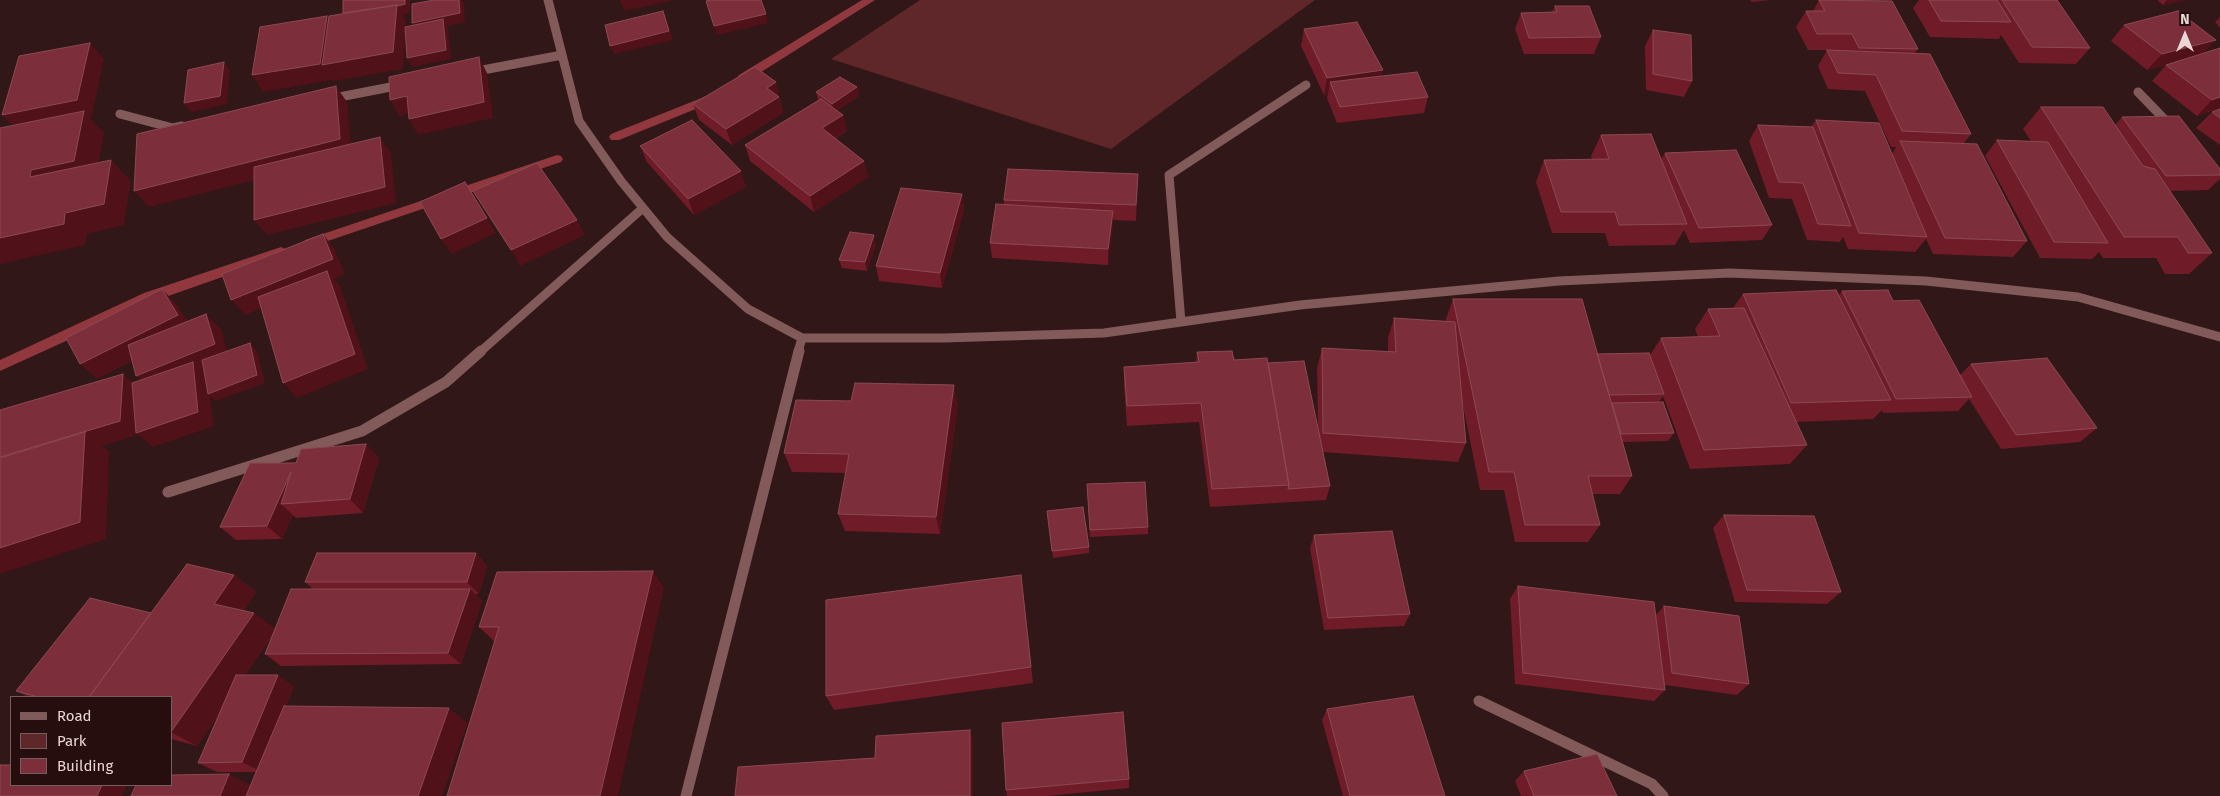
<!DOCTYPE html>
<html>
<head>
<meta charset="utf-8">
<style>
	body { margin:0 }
	#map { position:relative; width:2220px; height:796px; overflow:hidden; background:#311717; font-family:"Fira Sans",sans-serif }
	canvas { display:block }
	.legend { position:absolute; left:10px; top:696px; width:162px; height:90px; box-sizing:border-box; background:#260d0e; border:1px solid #745d5e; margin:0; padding:6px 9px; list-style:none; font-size:15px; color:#e9d6d5 }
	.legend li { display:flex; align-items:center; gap:10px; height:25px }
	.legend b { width:25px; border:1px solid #745d5e }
	.north { position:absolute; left:2160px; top:10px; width:50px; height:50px; -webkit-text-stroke:4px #260d0e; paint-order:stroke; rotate:0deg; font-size:14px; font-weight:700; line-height:20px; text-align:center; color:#e9d6d5 }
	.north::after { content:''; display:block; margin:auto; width:18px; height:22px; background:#e9d6d5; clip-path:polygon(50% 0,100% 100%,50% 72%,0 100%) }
</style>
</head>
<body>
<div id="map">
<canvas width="2220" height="796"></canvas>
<ul class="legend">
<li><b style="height:6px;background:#835a5a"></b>Road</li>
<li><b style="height:14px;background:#5f272a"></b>Park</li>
<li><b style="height:14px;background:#7c2f3b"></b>Building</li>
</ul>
<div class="north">N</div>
</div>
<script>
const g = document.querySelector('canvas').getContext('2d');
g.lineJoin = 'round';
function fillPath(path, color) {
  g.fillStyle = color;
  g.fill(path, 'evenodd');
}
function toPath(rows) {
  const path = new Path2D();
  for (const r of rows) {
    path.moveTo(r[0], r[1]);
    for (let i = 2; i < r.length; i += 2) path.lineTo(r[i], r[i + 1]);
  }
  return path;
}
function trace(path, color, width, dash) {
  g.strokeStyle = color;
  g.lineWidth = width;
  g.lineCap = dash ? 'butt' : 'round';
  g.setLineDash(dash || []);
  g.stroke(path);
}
const green = toPath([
	[920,0,1315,0,1111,149,831,59]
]);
const stream = toPath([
	[862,0,875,0,747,81,739,81,737,78,739,75,862,0],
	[709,95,715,99,713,102,619,140,611,140,609,137,611,134,709,95],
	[557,155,561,156,563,159,561,162,313,246,305,246,303,243,305,240,557,155],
	[281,247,285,249,287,252,285,255,154,301,0,371,0,360,144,293,281,247]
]);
const service = toPath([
	[2138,92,2170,125]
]);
const minorFar1 = toPath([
	[548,0,579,121,621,181,667,237,748,309,802,338,944,338,1104,333,1300,305,1559,281,1729,273,1926,281,2078,297,2220,337],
	[472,72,562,55],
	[329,99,401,85],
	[120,114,173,128,182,126],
	[1181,322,1169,175,1306,85],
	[480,352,643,208],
	[798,352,802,338]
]);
const minor = toPath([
	[168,492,362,431,446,382,481,351],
	[1479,701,1652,784,1663,796],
	[686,796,799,351]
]);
const wall = toPath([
	[1750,0,1770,0,1752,2],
	[1819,0,1847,0,1918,49,1915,53,1971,134,1964,143,2027,241,2013,257,1933,254,1926,239,1915,252,1848,249,1843,237,1840,242,1807,240,1792,199,1769,198,1749,141,1758,125,1811,127,1816,120,1892,154,1896,147,1891,147,1865,91,1828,89,1818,66,1827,50,1808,50,1796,27,1806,11,1813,11],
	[1919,0,2057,0,2090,48,2076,64,2019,63,2001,35,1999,39,1930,37,1913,8],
	[2157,0,2187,0,2163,5],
	[1555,6,1601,37,1594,54,1524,54,1515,29,1521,13,1552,12],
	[2220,17,2220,28,2215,22],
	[2124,25,2204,54,2220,48,2220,108,2197,116,2152,81,2166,65,2171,64,2147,70,2111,41],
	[1304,29,1381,77,1428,97,1424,113,1337,123,1327,98,1328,94,1324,95,1301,46],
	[1653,30,1692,81,1684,97,1646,90,1645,46],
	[857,87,859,96,836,111,843,115,847,131,835,139,864,161,868,177,814,212,750,161,745,145,818,100,816,92],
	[780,98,780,99,783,113,732,145,699,120,693,104],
	[2041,107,2115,125,2122,117,2220,169,2220,179,2208,190,2170,191,2212,253,2189,274,2165,274,2156,258,2103,258,2099,252,2092,259,2040,258,1985,156,1997,140,2031,141,2023,129],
	[2220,109,2220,145,2196,128,2212,112],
	[1601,135,1661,159,1665,153,1772,225,1762,240,1690,243,1684,230,1675,245,1609,246,1605,233,1552,233,1536,182,1544,160,1592,160,1591,156],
	[640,146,746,187,694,215,647,162],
	[1138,174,1136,221,1113,220,1108,265,992,258,990,243,1004,205,1004,200],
	[962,194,964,210,942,288,879,281,876,266],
	[876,244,867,271,842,268,839,260],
	[1842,291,1893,301,1960,375,1971,364,2097,428,2080,442,2001,449,1969,399,1958,411,1883,413,1882,410,1873,419,1796,422,1807,445,1790,464,1690,469,1663,396,1659,402,1674,433,1668,441,1623,442,1632,476,1620,494,1592,494,1600,525,1588,542,1515,542,1504,490,1480,490,1462,401,1466,443,1458,462,1323,452,1330,486,1326,500,1210,507,1199,422,1127,426,1124,386,1124,367,1196,363,1197,352,1234,360,1268,363,1318,427,1317,368,1322,348,1388,352,1388,338,1394,318,1446,321,1446,319,1453,299,1597,354,1650,355,1661,338,1698,337,1695,329,1708,309,1733,308,1743,294,1839,295],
	[851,401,958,405,940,534,845,531,838,514,846,473,792,472,784,453],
	[366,444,379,458,363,513,296,518,293,515,282,539,236,540,220,527,296,463],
	[1087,484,1148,527,1148,534,1090,537],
	[1724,515,1841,592,1827,604,1735,602,1713,528],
	[1048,518,1089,547,1089,553,1053,558],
	[1314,535,1410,614,1404,626,1324,630,1310,548],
	[476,553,487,566,479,594,475,594,482,601,461,664,281,666,265,654,273,634,245,675,294,686,286,706,467,722,442,796,131,796,229,774,251,786,257,772,217,772,198,763,220,712,197,746,171,739,171,697,28,697,16,691,234,575,256,592,244,610,275,628,313,589,305,582],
	[1518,586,1655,616,1664,606,1749,684,1737,695,1665,685,1665,690,1654,701,1515,684,1510,599],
	[664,588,495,642,479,627],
	[1023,592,1033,683,834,710,826,696],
	[1327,709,1445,796,1343,796,1322,720],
	[1524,771,1617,796,1521,796,1515,781],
	[1129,779,1129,788,1047,796,1007,796,1006,790]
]);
const shadedWall = toPath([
	[405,0,410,0,410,13,403,15,406,21,403,69,333,81,331,78,331,80,263,92,252,75,327,16,337,32,348,25],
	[459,0,462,0,464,4,465,22,447,26,448,28,451,59,412,67,407,58,417,32,412,23],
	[620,0,675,0,624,11],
	[2167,0,2187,0,2163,5],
	[663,11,673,40,614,54,610,46],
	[766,14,768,23,717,35,714,26],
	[2216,40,2201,56,2147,70,2162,54],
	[90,43,104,59,92,116,89,117,104,133,95,182,30,177,18,131,2,115],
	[479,57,487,73,493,118,418,135,409,119],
	[224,62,230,71,227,104,191,112,184,103],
	[1383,70,1379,86,1330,82,1328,94,1324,95,1327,78],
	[776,82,783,113,732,145,726,129,767,88],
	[336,86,347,102,352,155,149,207,134,191],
	[857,87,859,96,834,112,832,104],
	[407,96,417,112,400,116,390,100],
	[2220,97,2220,108,2197,116,2212,100],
	[843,115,847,131,826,144,822,128],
	[380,137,391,153,396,203,267,235,254,220],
	[111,160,131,181,124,225,87,234,85,245,0,264,0,238,65,213],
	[864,161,868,177,814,212,810,196],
	[741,171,746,187,694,215,688,199],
	[962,194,964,210,942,288,940,273],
	[1113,211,1113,226,1108,265,1108,249],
	[487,218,496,233,452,254,441,239],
	[577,220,585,235,520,266,511,250],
	[323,234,335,250,345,274,334,279,340,286,368,369,297,398,283,383,330,280,245,315,231,300],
	[874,235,876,244,867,271,865,262],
	[162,289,177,305,193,330,97,379,80,364],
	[206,314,221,329,229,358,201,370,208,377,250,343,257,351,265,383,216,401,210,396,214,426,153,447,137,434,137,435,102,446,109,451,106,539,0,574,0,457,123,374,139,388,152,390,136,376],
	[954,385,958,405,940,534,936,517],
	[366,444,379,458,363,513,350,499],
	[291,472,281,504,293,515,282,539,267,526],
	[476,553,487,566,479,594,467,582],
	[653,571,664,588,618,796,600,796],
	[234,575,256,592,237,620,214,604],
	[470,589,482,601,461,664,448,653],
	[254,613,276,629,197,746,171,732],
	[278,675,294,686,260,771,242,762],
	[449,708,467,722,442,796,418,796],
	[970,730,973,740,973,796,970,796],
	[229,774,254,787,250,796,220,796],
	[102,785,127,785,122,796,97,796]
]);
const building = toPath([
	[343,0,405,0,405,4,398,6,397,5,343,13,343,0],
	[434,0,459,0,460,13,412,23,412,4,434,0],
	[710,0,761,0,766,14,714,26,706,1,710,0],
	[1819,0,1892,1,1918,49,1859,48,1852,34,1817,34,1806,11,1825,11,1819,0],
	[1929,0,1997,0,2011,22,1941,21,1929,0],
	[2002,0,2057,0,2090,48,2032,47,2002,0],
	[397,5,393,52,322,65,329,16,397,5],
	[1555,6,1589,6,1601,37,1529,38,1521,13,1557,12,1555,6],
	[663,11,669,31,610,46,605,25,663,11],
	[2178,11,2216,40,2162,54,2124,25,2178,11],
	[327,16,320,64,252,75,260,27,327,16],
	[443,19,446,50,407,58,405,27,443,19],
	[1357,22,1383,70,1327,78,1304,29,1357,22],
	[1653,30,1691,35,1692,81,1653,74,1653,30],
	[90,43,77,100,2,115,19,56,90,43],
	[2220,48,2220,97,2212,100,2166,65,2220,48],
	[1827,50,1930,54,1971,134,1902,131,1876,75,1838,73,1827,50],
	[479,57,484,102,409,119,407,96,390,100,389,77,479,57],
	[224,62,220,96,184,103,188,70,224,62],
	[755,67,776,82,767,88,779,97,726,129,693,104,755,67],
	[1417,72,1428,97,1340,107,1330,82,1417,72],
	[840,77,857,87,832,104,816,92,840,77],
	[336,86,340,139,134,191,137,134,336,86],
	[821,99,843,115,822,128,864,161,810,196,745,145,821,99],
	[2041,107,2103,107,2143,166,2155,169,2212,253,2188,253,2178,237,2124,237,2041,107],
	[2220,109,2220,118,2212,112,2220,109],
	[84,111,74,161,31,170,30,177,111,160,104,204,65,213,64,224,0,238,0,128,84,111],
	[2179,116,2220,169,2220,175,2166,176,2122,117,2179,116],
	[692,120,741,171,688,199,640,146,692,120],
	[1816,120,1879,123,1927,237,1859,233,1816,120],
	[1758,125,1813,127,1851,226,1818,224,1803,183,1779,182,1758,125],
	[1651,134,1687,224,1619,225,1615,212,1561,212,1544,160,1609,159,1601,135,1651,134],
	[380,137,385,187,254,220,254,167,380,137],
	[1997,140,2048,142,2108,243,2054,242,1997,140],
	[1900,141,1977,144,2027,241,1945,238,1900,141],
	[1736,150,1772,225,1699,228,1665,153,1736,150],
	[537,163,577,220,511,250,473,191,537,163],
	[1008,169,1138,174,1136,205,1004,200,1008,169],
	[465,182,487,218,441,239,420,202,465,182],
	[901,188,962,194,940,273,876,266,901,188],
	[996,204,1113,211,1108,249,990,243,996,204],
	[850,232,874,235,865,262,839,260,850,232],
	[323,234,333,259,231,300,222,274,323,234],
	[327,271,355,354,283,383,258,297,327,271],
	[162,289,178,315,80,364,66,338,162,289],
	[1836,290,1891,400,1791,403,1743,294,1836,290],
	[1888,290,1893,301,1919,300,1972,397,1896,399,1842,291,1888,290],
	[1453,299,1582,299,1632,476,1588,476,1600,525,1525,525,1514,472,1489,472,1453,299],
	[1744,308,1807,445,1704,450,1661,338,1720,336,1708,309,1744,308],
	[206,314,215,344,136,376,128,345,206,314],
	[1394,318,1455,322,1466,443,1323,433,1322,348,1396,352,1394,318],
	[250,343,257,375,208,394,202,360,250,343],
	[1232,351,1234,360,1267,358,1289,485,1212,489,1201,403,1127,406,1124,367,1199,362,1197,352,1232,351],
	[1649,353,1664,394,1609,395,1597,354,1649,353],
	[2047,358,2097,428,2016,435,1971,364,2047,358],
	[1304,361,1330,486,1288,489,1289,485,1268,363,1304,361],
	[193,362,198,412,136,433,132,383,193,362],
	[123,374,120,421,0,457,0,410,123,374],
	[855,383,954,385,936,517,838,514,849,454,784,453,796,400,851,401,855,383],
	[1663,402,1674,433,1621,434,1612,403,1663,402],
	[85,432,80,522,0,548,0,458,85,432],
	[366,444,350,499,281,504,291,472,267,526,220,527,250,463,296,463,301,449,366,444],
	[1145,482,1148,527,1090,530,1087,484,1145,482],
	[1083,507,1089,547,1052,551,1047,511,1083,507],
	[1724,515,1814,516,1841,592,1747,590,1724,515],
	[1392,531,1410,614,1328,618,1314,535,1392,531],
	[317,553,476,553,467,582,305,582,317,553],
	[187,564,234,575,214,604,254,613,171,732,171,697,89,697,187,564],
	[653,571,600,796,447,796,499,627,479,627,497,572,653,571],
	[1021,575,1031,667,826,696,826,600,1021,575],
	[1518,586,1654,602,1665,690,1523,673,1518,586],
	[291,589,470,589,448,653,265,654,291,589],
	[90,598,151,613,89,697,38,697,16,691,90,598],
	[1664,606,1739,616,1749,684,1672,673,1664,606],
	[236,675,278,675,242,762,198,763,236,675],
	[1413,696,1445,796,1350,796,1327,709,1413,696],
	[284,706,449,708,418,796,246,796,284,706],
	[1123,712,1129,779,1006,790,1002,723,1123,712],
	[970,730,970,796,735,796,738,767,875,758,876,736,970,730],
	[1597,754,1617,796,1534,796,1524,771,1597,754],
	[0,765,11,765,11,785,102,785,97,796,0,796,0,765],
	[229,774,220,796,131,796,136,785,171,785,171,775,229,774]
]);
fillPath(green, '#5f272a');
fillPath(stream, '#90383d');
trace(service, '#835a5a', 9);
trace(minorFar1, '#835a5a', 9);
trace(minor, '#835a5a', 11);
fillPath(wall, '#6f1b28');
fillPath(shadedWall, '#511119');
fillPath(building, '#7c2f3b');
trace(building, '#8d4953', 1);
</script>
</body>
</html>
